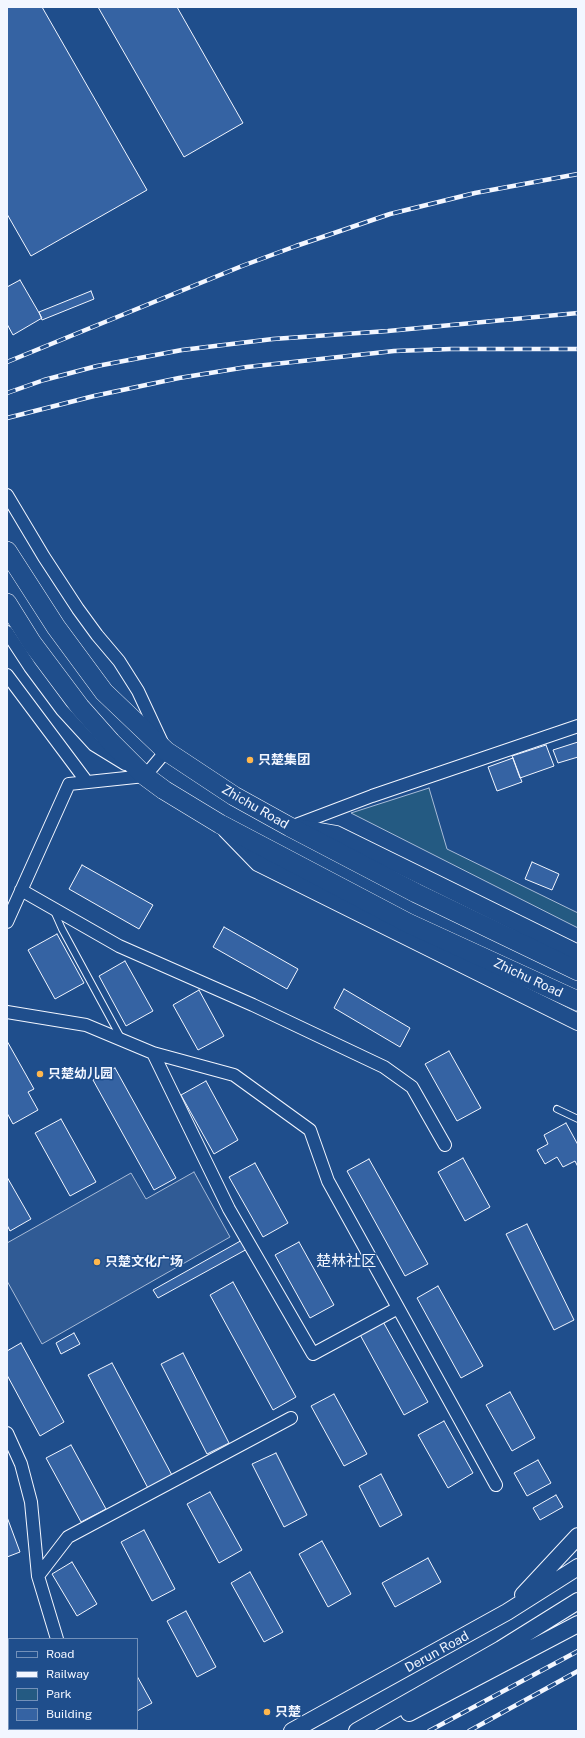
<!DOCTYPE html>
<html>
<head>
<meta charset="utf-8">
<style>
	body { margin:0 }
	#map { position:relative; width:585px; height:1738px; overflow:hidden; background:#1f4e8c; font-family:"Public Sans",sans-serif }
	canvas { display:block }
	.frame { position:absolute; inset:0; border:8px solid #f2f6ff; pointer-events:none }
	.legend { position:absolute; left:8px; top:1638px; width:130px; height:92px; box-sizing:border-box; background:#1f4e8c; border:1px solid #7391ba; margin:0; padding:5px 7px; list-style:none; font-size:12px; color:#f2f6ff }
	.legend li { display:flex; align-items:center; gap:8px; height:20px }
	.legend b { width:20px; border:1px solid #7391ba }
</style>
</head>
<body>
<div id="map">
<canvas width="585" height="1738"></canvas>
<div class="frame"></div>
<ul class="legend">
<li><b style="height:5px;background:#1f4e8c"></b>Road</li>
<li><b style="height:5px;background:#f2f6ff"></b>Railway</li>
<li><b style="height:11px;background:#245a82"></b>Park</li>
<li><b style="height:11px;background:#3563a3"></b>Building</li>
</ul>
</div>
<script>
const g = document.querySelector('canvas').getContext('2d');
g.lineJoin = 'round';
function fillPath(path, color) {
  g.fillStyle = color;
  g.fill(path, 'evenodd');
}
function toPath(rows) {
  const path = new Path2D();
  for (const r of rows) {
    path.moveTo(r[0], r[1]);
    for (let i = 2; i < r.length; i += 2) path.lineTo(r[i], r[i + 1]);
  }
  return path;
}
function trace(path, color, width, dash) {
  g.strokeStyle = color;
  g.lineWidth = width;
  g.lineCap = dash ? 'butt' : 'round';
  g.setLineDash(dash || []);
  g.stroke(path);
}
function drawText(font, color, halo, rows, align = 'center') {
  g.font = font + ' "Public Sans","Noto Sans SC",sans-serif';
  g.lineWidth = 3;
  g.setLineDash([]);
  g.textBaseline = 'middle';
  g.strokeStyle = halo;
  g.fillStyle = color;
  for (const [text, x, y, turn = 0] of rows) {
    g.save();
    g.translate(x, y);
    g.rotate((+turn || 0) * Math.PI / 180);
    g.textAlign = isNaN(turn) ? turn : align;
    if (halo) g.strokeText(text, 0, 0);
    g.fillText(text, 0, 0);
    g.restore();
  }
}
const green = toPath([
	[429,788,447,849,578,913,578,928,351,813,429,788]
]);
const parking = toPath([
	[194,1172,230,1237,42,1344,7,1281,7,1243,131,1173,146,1199,194,1172]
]);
const building = toPath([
	[7,7,42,7,147,190,31,256,7,214,7,7],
	[98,7,177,7,243,123,184,157,98,7],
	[20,280,42,318,13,335,7,324,7,287,20,280],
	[91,291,94,299,42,320,39,312,91,291],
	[578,742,578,757,558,763,553,750,578,742],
	[546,745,554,766,520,778,512,756,546,745],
	[513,758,522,782,497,791,488,767,513,758],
	[532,862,559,874,552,890,525,879,532,862],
	[82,865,153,905,139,929,69,889,82,865],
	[224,927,298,969,287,989,213,947,224,927],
	[57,934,84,983,55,999,28,950,57,934],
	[125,961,153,1011,126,1026,99,976,125,961],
	[344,989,410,1028,400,1047,334,1008,344,989],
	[199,990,224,1036,198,1050,173,1005,199,990],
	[7,1041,34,1089,28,1092,38,1110,13,1124,7,1113,7,1041],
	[449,1051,481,1108,457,1121,425,1064,449,1051],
	[115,1068,176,1178,154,1190,93,1080,115,1068],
	[206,1081,238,1140,214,1154,181,1095,206,1081],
	[61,1119,96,1182,70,1196,35,1133,61,1119],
	[566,1123,578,1145,578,1167,575,1161,563,1167,557,1157,545,1164,537,1150,548,1144,544,1135,566,1123],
	[463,1158,490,1207,465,1221,438,1172,463,1158],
	[369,1159,428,1264,405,1276,347,1171,369,1159],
	[255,1163,288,1223,263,1237,229,1177,255,1163],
	[7,1177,31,1219,10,1231,7,1225,7,1177],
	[527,1224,574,1320,554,1330,506,1234,527,1224],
	[244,1239,249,1248,158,1298,153,1290,244,1239],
	[299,1242,334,1305,310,1318,275,1255,299,1242],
	[233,1282,296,1397,273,1410,210,1295,233,1282],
	[438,1286,483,1366,461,1378,417,1298,438,1286],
	[381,1318,428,1402,404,1415,358,1331,381,1318],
	[74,1333,80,1344,61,1354,56,1343,74,1333],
	[21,1343,64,1422,40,1436,7,1375,7,1351,21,1343],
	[183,1353,229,1443,207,1454,161,1364,183,1353],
	[112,1363,173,1477,149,1490,88,1375,112,1363],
	[510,1392,535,1438,512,1451,486,1405,510,1392],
	[334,1394,367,1454,344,1466,311,1406,334,1394],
	[444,1421,473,1473,448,1488,418,1435,444,1421],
	[71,1445,106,1509,81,1522,46,1458,71,1445],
	[276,1453,307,1515,284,1527,252,1464,276,1453],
	[538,1460,551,1483,527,1496,514,1473,538,1460],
	[381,1474,402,1515,380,1527,359,1486,381,1474],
	[210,1492,242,1550,219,1563,187,1504,210,1492],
	[556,1495,563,1507,540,1520,533,1508,556,1495],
	[7,1517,20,1552,7,1557,7,1517],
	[144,1530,175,1589,152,1601,121,1542,144,1530],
	[322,1541,351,1594,328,1607,299,1554,322,1541],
	[428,1558,441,1582,395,1607,382,1583,428,1558],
	[72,1562,97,1604,77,1616,52,1574,72,1562],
	[250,1572,283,1632,264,1642,231,1583,250,1572],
	[186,1611,216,1667,197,1677,167,1621,186,1611],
	[137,1676,152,1703,137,1711,137,1676]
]);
const service = toPath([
	[54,911,62,929,121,1038],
	[557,1109,578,1119]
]);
const minor = toPath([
	[7,495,44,557,78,609,97,635,119,661,138,691,166,751,145,776,69,784,7,922],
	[7,632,30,667,62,710,94,745,125,764],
	[7,675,87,782],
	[293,826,372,796,578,726],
	[21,890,119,946,253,1005,384,1067,412,1087,445,1145],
	[7,1012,86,1025,153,1053,234,1075,310,1130,328,1181,496,1485],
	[153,1053,229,1209,313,1354,398,1308],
	[7,1433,21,1464,31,1502,38,1576,57,1639],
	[38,1576,68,1537,291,1418],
	[95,1729,96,1731]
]);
const secondary = toPath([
	[296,827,336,834,578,953],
	[226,830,258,863,578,1022],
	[523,1595,578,1536],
	[409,1713,578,1624],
	[292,1731,507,1612,578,1567],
	[357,1731,501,1649,578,1601]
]);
const trunk = toPath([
	[7,551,56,627,104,692,166,751,234,796,290,827,416,893,578,971],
	[7,603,32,643,80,707,111,742,145,776,164,790,220,824,408,923,578,1001]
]);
const rail = toPath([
	[7,362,242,266,296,246,390,214,475,193,578,174],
	[7,393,44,380,97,366,182,350,273,339,388,331,578,313],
	[7,418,94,396,179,378,247,367,394,351,451,349,578,349],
	[429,1731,578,1651],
	[469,1731,578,1671]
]);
const markers = [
	[250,760,4,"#ffb74d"],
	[40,1074,4,"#ffb74d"],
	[97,1262,4,"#ffb74d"],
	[267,1712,4,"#ffb74d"]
];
const poiNames = [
	["只楚集团",258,760],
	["只楚幼儿园",48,1074],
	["只楚文化广场",105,1262],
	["只楚",275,1712]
];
const streetNames = [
	["Zhichu Road",255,807,30],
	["Zhichu Road",528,978,25],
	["Derun Road",437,1652,-29]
];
const quarterNames = [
	["楚林社区",346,1261]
];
fillPath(green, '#245a82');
trace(green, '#a8bbd7', 1);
fillPath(parking, '#305b95');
trace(parking, '#a8bbd7', 1);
fillPath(building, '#3563a3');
trace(building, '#f2f6ff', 1);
trace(service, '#f2f6ff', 8);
trace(minor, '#f2f6ff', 14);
trace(secondary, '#f2f6ff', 18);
trace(trunk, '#f2f6ff', 20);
trace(service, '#1f4e8c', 6);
trace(minor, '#1f4e8c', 12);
trace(secondary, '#1f4e8c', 16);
trace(trunk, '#1f4e8c', 19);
trace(rail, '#f2f6ff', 4.5);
trace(rail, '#1f4e8c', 3, [9]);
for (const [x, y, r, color] of markers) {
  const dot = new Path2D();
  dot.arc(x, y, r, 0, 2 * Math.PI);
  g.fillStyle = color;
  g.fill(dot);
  trace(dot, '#1f4e8c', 1.5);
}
drawText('bold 13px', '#f2f6ff', '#1f4e8c', poiNames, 'left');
drawText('13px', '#f2f6ff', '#1f4e8c', streetNames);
drawText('15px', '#f2f6ff', '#1f4e8c', quarterNames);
</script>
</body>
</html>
